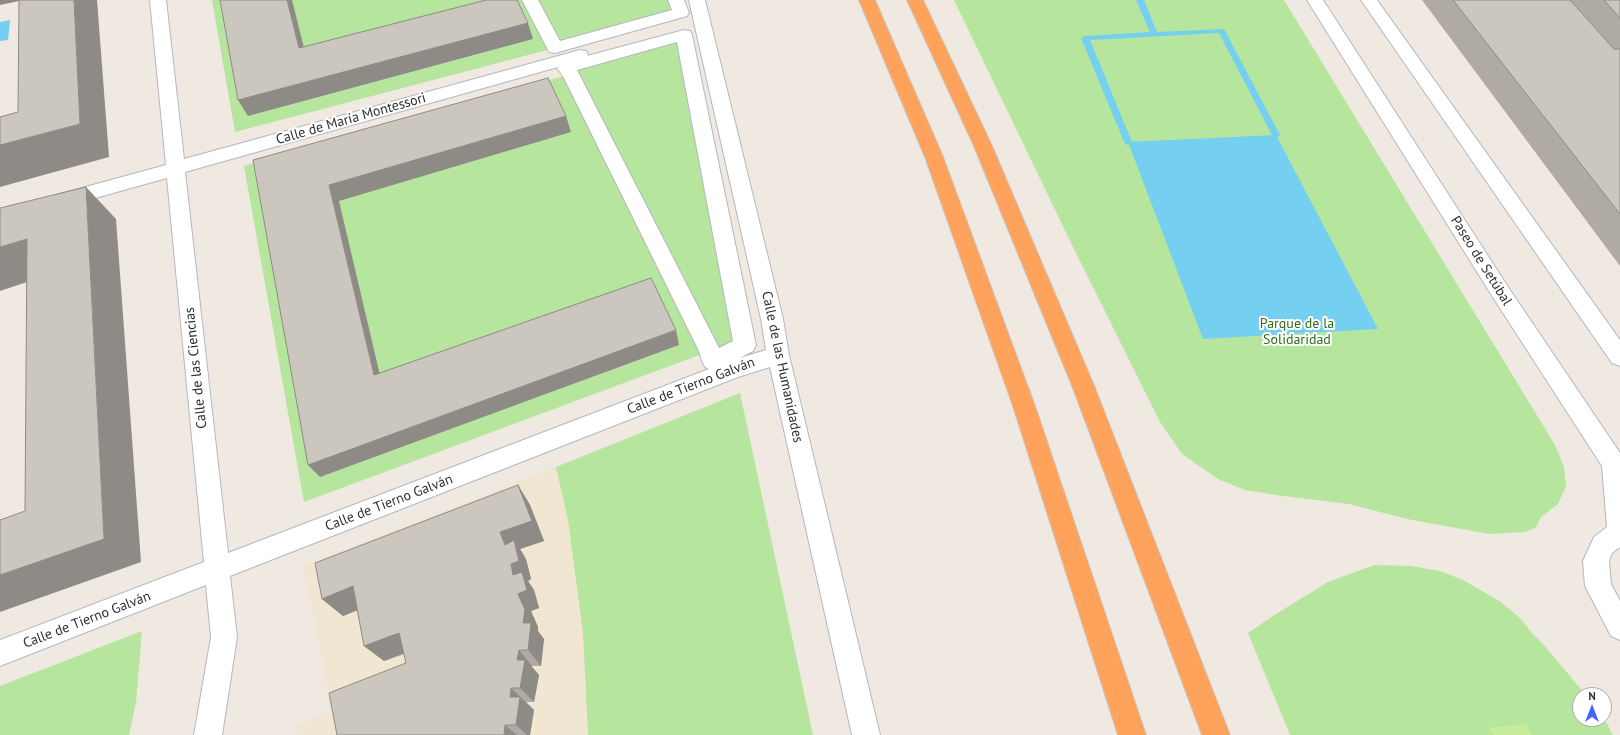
<!DOCTYPE html>
<html>
<head>
<meta charset="utf-8">
<style>
	body { margin:0 }
	#map { position:relative; width:1620px; height:735px; overflow:hidden; background:#efe9e1; font-family:"PT Sans",sans-serif }
	canvas { display:block }
	.north { position:absolute; left:1572px; top:687px; width:40px; height:40px; box-sizing:border-box; background:#fff; border:1px solid #ababab; border-radius:50%; rotate:0deg; font-size:11px; font-weight:700; line-height:16px; text-align:center; color:#2e2e2e }
	.north::after { content:''; display:block; margin:auto; width:14px; height:18px; background:#4264fb; clip-path:polygon(50% 0,100% 100%,50% 72%,0 100%) }
</style>
</head>
<body>
<div id="map">
<canvas width="1620" height="735"></canvas>
<div class="north">N</div>
</div>
<script>
const g = document.querySelector('canvas').getContext('2d');
g.lineJoin = 'round';
function fillPath(path, color) {
  g.fillStyle = color;
  g.fill(path, 'evenodd');
}
function toPath(rows) {
  const path = new Path2D();
  for (const r of rows) {
    path.moveTo(r[0], r[1]);
    for (let i = 2; i < r.length; i += 2) path.lineTo(r[i], r[i + 1]);
  }
  return path;
}
function trace(path, color, width, dash) {
  g.strokeStyle = color;
  g.lineWidth = width;
  g.lineCap = dash ? 'butt' : 'round';
  g.setLineDash(dash || []);
  g.stroke(path);
}
function drawText(font, color, halo, rows, align = 'center') {
  g.font = font + ' "PT Sans",sans-serif';
  g.lineWidth = 4;
  g.setLineDash([]);
  g.textBaseline = 'middle';
  g.strokeStyle = halo;
  g.fillStyle = color;
  for (const [text, x, y, turn = 0] of rows) {
    g.save();
    g.translate(x, y);
    g.rotate((+turn || 0) * Math.PI / 180);
    g.textAlign = isNaN(turn) ? turn : align;
    if (halo) g.strokeText(text, 0, 0);
    g.fillText(text, 0, 0);
    g.restore();
  }
}
const education = toPath([
	[556,467,568,520,583,633,588,735,297,735,298,725,330,711,324,669,303,565]
]);
const green = toPath([
	[212,0,530,0,555,48,235,132],
	[536,0,669,0,672,13,557,42],
	[954,0,1284,0,1555,445,1564,467,1566,486,1558,504,1541,517,1536,527,1526,532,1489,534,1407,519,1349,504,1283,496,1245,490,1218,479,1182,454,1160,422,1072,245],
	[676,40,738,341,714,353,572,70],
	[571,74,710,351,304,502,244,166],
	[740,393,813,735,588,735,583,633,568,520,556,467],
	[1374,565,1411,566,1440,571,1463,580,1501,602,1521,619,1531,632,1543,644,1586,695,1580,695,1580,719,1604,718,1613,735,1290,735,1248,633,1276,614,1328,582],
	[142,631,136,702,129,735,0,735,0,686]
]);
const pitch = toPath([
	[1526,724,1532,735,1493,735,1490,728]
]);
const water = toPath([
	[10,20,8,40,0,41,0,22],
	[1276,135,1378,329,1203,339,1128,142]
]);
const stream = toPath([
	[1136,0,1144,0,1157,32,1224,29,1280,135,1279,137,1273,137,1272,135,1219,33,1090,40,1132,142,1128,145,1125,144,1081,38,1085,36,1150,32,1136,0]
]);
const minor = toPath([
	[150,0,166,0,184,159,580,50,586,51,588,55,587,56,684,30,690,31,692,35,756,345,753,351,740,358,766,350,761,319,689,0,705,0,783,319,789,355,880,735,852,735,770,367,738,377,230,576,237,637,222,735,194,735,211,637,206,585,0,666,0,640,204,562,167,178,63,207,56,205,53,200,56,195,166,165,150,0],
	[677,42,733,341,719,348,577,70,677,42],
	[558,67,557,68,563,76,699,351,702,361,705,367,709,369,228,553,185,172,558,67],
	[522,0,538,0,560,41,672,10,668,0,684,0,689,13,687,16,555,53,549,52,547,48,522,0],
	[1307,0,1323,0,1508,287,1620,453,1620,547,1612,553,1609,561,1611,584,1620,601,1620,640,1611,636,1585,586,1583,561,1594,537,1607,527,1602,466,1494,299,1307,0],
	[1361,0,1377,0,1620,340,1620,366,1612,363,1361,0]
]);
const highway = toPath([
	[859,0,875,0,943,157,1035,406,1146,735,1118,735,1013,406,925,157,859,0],
	[907,0,923,0,992,146,1095,388,1230,735,1202,735,1073,388,974,146,907,0]
]);
const wall = toPath([
	[1422,0,1620,0,1620,266],
	[518,485,530,505,544,541,520,549,526,559,531,579,528,581,534,590,539,608,531,611,538,627,538,631,544,639,541,666,532,666,532,667,539,675,534,702,526,702,534,710,530,735,337,735,406,663,404,654,384,661,364,646,357,610,343,616,322,599]
]);
const shadedWall = toPath([
	[0,0,24,0,0,5],
	[74,0,97,0,109,157,0,187,0,145,80,124],
	[287,0,292,0,308,64,299,48],
	[528,23,533,39,248,116,238,100],
	[566,116,571,132,339,201,383,388,374,375,329,185],
	[86,187,116,219,141,562,0,612,0,575,104,539],
	[27,239,60,271,0,291,0,247],
	[676,330,679,345,320,477,308,465],
	[518,485,530,505,544,541,520,549,526,559,531,579,528,581,534,590,539,608,531,611,538,627,538,631,544,639,541,666,528,650,518,594,513,575,500,532],
	[353,586,373,604,343,616,322,599],
	[399,633,418,648,384,661,364,646],
	[519,650,532,666,532,667,539,675,534,702,520,688,517,660],
	[511,688,534,710,530,735,527,735,516,725,510,697],
	[505,725,517,735,504,735]
]);
const building = toPath([
	[19,0,74,0,80,124,0,145,0,117,18,112,19,0],
	[220,0,287,0,299,48,486,0,517,0,528,23,238,100,220,0],
	[1453,0,1570,0,1614,49,1620,49,1620,214,1453,0],
	[1604,0,1620,0,1620,18,1604,0],
	[548,78,566,116,329,185,374,375,651,278,676,330,308,465,253,160,548,78],
	[86,187,104,539,0,575,0,520,25,511,27,239,0,247,0,208,86,187],
	[518,485,532,521,500,532,505,545,514,540,519,561,511,564,513,575,522,572,527,590,518,594,525,610,523,623,531,623,528,650,519,650,517,660,525,660,520,688,511,688,510,697,520,697,516,725,505,725,504,735,337,735,329,693,406,663,399,633,364,646,353,586,322,599,315,563,518,485]
]);
const streetNames = [
	["Calle de María Montessori",351,119,-16],
	["Paseo de Setúbal",1481,261,58],
	["Calle de las Humanidades",782,367,78],
	["Calle de las Ciencias",196,368,-96],
	["Calle de Tierno Galván",691,386,-21],
	["Calle de Tierno Galván",389,503,-21],
	["Calle de Tierno Galván",87,620,-21]
];
const parkNames = [
	["Parque de la",1297,324],
	["Solidaridad",1297,340]
];
fillPath(education, '#f0e6d1');
fillPath(green, '#b6e59e');
fillPath(pitch, '#c9ec9a');
fillPath(water, '#75cff0');
fillPath(stream, '#75cff0');
trace(minor, '#b4b7c1', 2);
trace(highway, '#c9c9c9', 2);
fillPath(minor, '#fff');
fillPath(highway, '#ffa35c');
fillPath(wall, '#afaba4');
fillPath(shadedWall, '#8e8b86');
fillPath(building, '#cbc7bf');
trace(building, '#8e8b86', 1);
drawText('14px', '#2e2e2e', '#fff', streetNames);
drawText('14px', '#2c6e1b', '#fff', parkNames);
</script>
</body>
</html>
